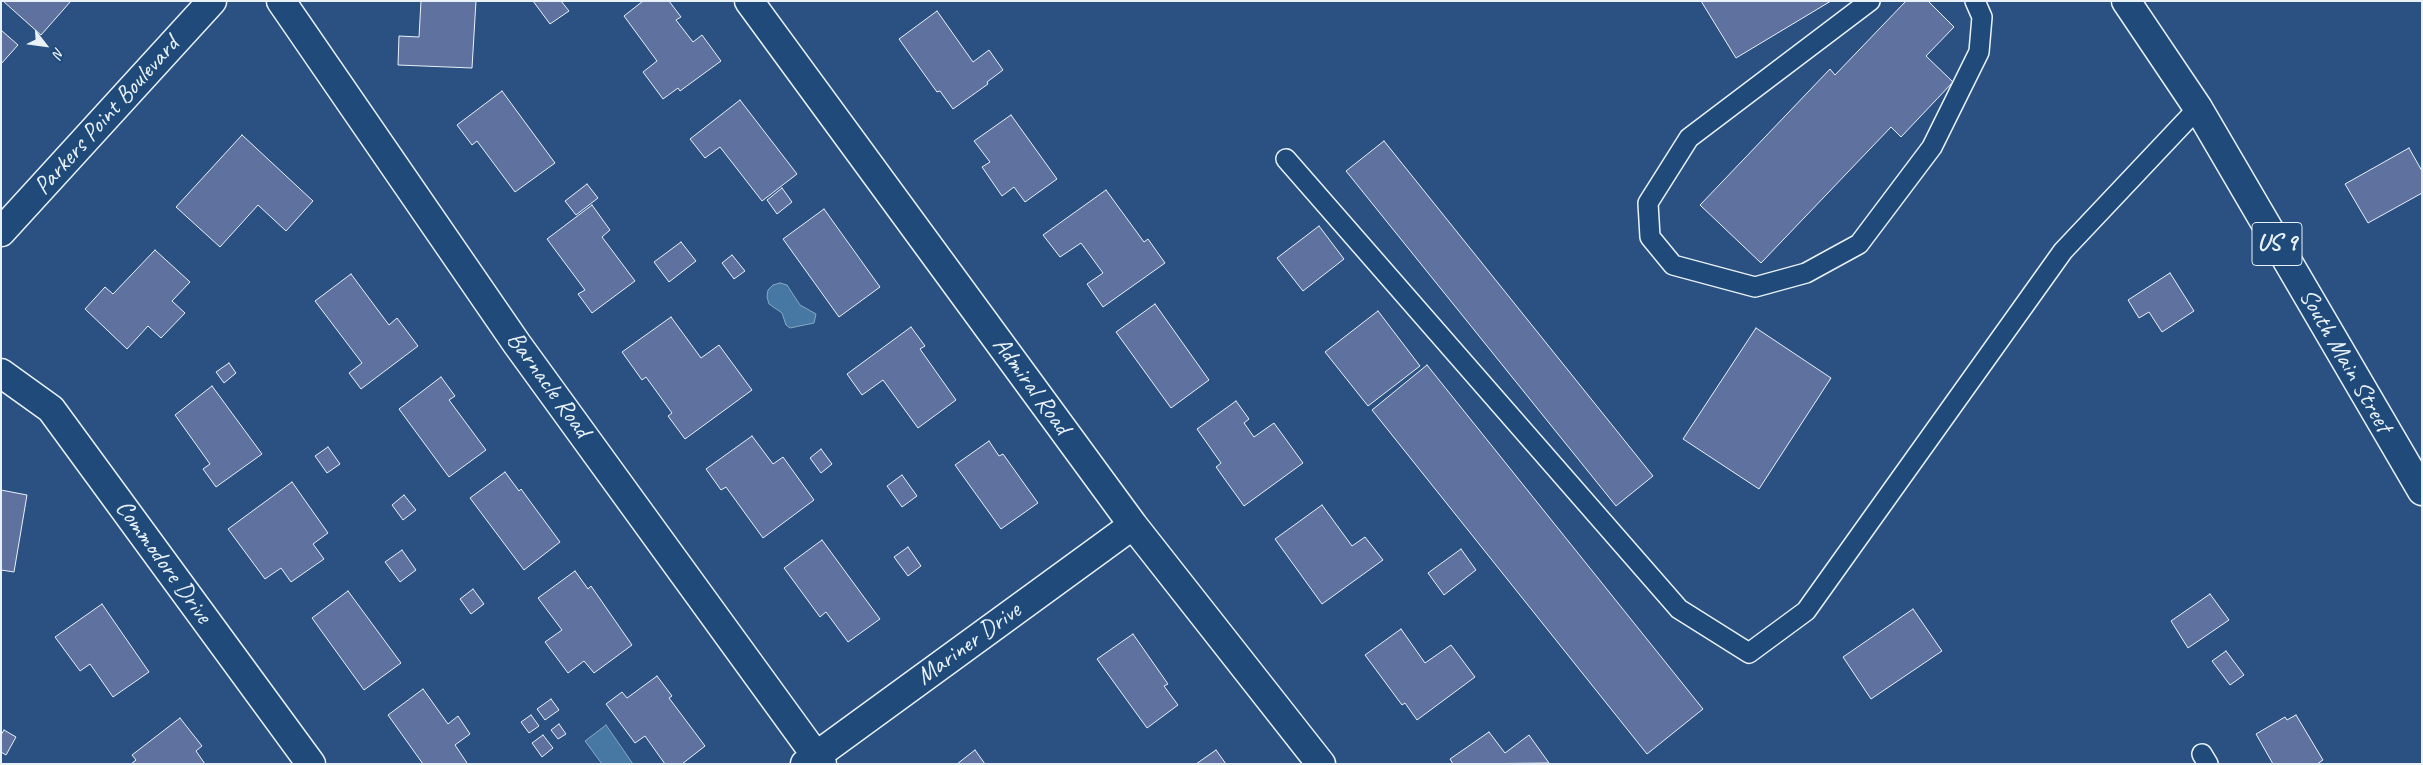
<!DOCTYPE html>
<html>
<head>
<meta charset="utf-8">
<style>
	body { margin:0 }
	#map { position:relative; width:2423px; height:765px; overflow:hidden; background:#2a5181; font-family:Caveat,sans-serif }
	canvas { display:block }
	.frame { position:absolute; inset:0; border:2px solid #e8f1f8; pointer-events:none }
	.north { position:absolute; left:20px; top:20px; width:50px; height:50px; -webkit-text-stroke:4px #1f4a7a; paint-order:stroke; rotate:120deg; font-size:14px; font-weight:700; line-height:20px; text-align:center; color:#e8f1f8 }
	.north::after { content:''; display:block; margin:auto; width:18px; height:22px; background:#e8f1f8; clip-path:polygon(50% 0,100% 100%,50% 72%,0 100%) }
</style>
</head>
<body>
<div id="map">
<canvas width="2423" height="765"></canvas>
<div class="frame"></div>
<div class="north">N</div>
</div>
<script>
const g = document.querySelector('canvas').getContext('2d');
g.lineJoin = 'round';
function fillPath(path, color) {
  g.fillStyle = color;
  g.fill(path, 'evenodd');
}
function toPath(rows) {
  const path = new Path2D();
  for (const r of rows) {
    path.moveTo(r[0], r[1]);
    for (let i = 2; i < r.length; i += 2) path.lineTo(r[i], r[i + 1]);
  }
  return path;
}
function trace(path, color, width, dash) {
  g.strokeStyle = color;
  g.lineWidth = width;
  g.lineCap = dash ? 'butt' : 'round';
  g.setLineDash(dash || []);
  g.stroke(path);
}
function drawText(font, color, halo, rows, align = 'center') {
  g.font = font + ' Caveat,sans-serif';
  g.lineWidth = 4.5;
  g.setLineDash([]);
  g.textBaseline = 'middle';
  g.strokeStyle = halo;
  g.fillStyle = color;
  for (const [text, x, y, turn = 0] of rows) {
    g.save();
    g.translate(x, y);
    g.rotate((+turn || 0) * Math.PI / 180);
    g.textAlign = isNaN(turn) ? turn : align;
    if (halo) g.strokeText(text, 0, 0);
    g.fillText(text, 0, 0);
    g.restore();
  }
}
const water = toPath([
	[780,283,787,285,800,305,816,314,814,323,790,328,786,325,782,313,769,304,767,297,768,290,773,285,780,283],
	[606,725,633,764,602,764,585,741,606,725]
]);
const building = toPath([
	[3,1,71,1,41,35,3,1],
	[421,1,476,1,472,68,398,65,399,36,419,37,421,1],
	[533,1,561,1,569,11,550,24,533,1],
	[643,1,669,1,681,17,676,20,693,42,702,35,721,61,680,91,678,88,663,99,643,72,657,61,624,16,643,1],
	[1701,1,1831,1,1736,58,1701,1],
	[1906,1,1928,1,1954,27,1926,56,1953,82,1901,137,1891,127,1761,263,1700,205,1830,69,1835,75,1906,1],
	[937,11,973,62,989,50,1003,70,987,82,988,84,953,109,940,91,937,92,899,39,937,11],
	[1,30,18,45,1,64,1,30],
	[502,91,555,163,515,192,477,141,472,145,457,125,502,91],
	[740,100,797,174,762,201,720,147,705,158,690,139,740,100],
	[1011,115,1057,179,1025,202,1014,187,1002,196,982,167,990,162,974,141,1011,115],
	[242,135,313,201,286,231,258,205,220,247,176,207,242,135],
	[1384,141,1653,476,1616,506,1346,171,1384,141],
	[2409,148,2422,171,2422,193,2368,223,2345,184,2409,148],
	[587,184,598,198,576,215,565,201,587,184],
	[782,188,792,202,777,214,767,200,782,188],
	[1106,190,1144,242,1148,239,1165,263,1103,307,1087,284,1103,273,1081,243,1060,257,1043,235,1106,190],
	[592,205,610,230,602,237,635,281,592,313,578,294,585,290,547,239,592,205],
	[824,209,880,287,839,317,783,239,824,209],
	[1319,226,1344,259,1303,291,1277,258,1319,226],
	[681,242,696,261,669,282,654,262,681,242],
	[155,250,190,282,172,301,185,313,161,338,148,326,127,349,85,309,105,287,113,294,155,250],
	[732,255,745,271,734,279,722,263,732,255],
	[2170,273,2194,311,2162,332,2149,312,2139,318,2128,300,2170,273],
	[351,274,389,325,397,318,418,346,361,389,349,373,362,363,315,301,351,274],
	[1155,304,1209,380,1171,408,1116,332,1155,304],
	[1378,311,1420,366,1368,406,1325,352,1378,311],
	[671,317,701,358,719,345,752,390,685,439,668,416,672,413,646,377,642,380,622,352,671,317],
	[911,327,925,346,920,349,956,400,918,428,883,380,862,395,847,374,911,327],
	[1756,328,1831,378,1759,489,1683,439,1756,328],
	[229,363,236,373,224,383,216,372,229,363],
	[1427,365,1703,709,1647,754,1372,410,1427,365],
	[441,377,455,396,449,400,486,450,449,477,399,409,441,377],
	[212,386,262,454,216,487,203,469,210,464,175,415,212,386],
	[1236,401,1249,419,1244,423,1254,437,1274,423,1303,463,1244,506,1216,467,1221,463,1197,429,1236,401],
	[752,436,773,464,783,457,814,500,763,538,726,487,721,490,706,469,752,436],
	[989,441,999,456,1003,454,1038,503,1001,529,955,465,989,441],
	[328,447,340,464,327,473,315,456,328,447],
	[821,449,832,464,821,473,810,458,821,449],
	[505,472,519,491,521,489,560,542,524,570,470,498,505,472],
	[902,475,917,496,902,507,887,486,902,475],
	[292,482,328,533,313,544,324,559,291,582,281,568,265,579,228,529,292,482],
	[1,490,27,495,14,572,1,570,1,490],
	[404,495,416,510,403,520,392,505,404,495],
	[1322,505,1352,546,1365,537,1383,560,1322,604,1275,539,1322,505],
	[822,540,880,619,848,642,826,612,820,617,784,568,822,540],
	[908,547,921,566,908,576,894,557,908,547],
	[1461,549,1476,570,1444,595,1428,573,1461,549],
	[402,550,416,570,400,582,385,562,402,550],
	[575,571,588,589,591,586,632,645,594,673,584,661,568,673,545,642,562,630,538,598,575,571],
	[473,589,484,604,471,614,460,599,473,589],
	[348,591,401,663,364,690,312,618,348,591],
	[2210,594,2229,620,2188,648,2171,621,2210,594],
	[102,604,149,672,113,697,90,664,80,671,55,637,102,604],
	[1913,609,1942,651,1871,699,1843,657,1913,609],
	[1401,629,1425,663,1451,645,1475,677,1417,720,1405,703,1402,705,1365,655,1401,629],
	[1133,634,1168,684,1164,686,1178,705,1147,728,1097,659,1133,634],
	[2226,651,2244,675,2230,685,2212,661,2226,651],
	[657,676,672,696,669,698,705,746,682,764,665,764,645,736,635,743,606,704,622,692,627,698,657,676],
	[423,689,448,724,458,716,470,734,455,745,467,763,466,764,423,764,388,715,423,689],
	[551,699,559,710,545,720,537,709,551,699],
	[531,715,539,726,529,733,521,722,531,715],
	[2296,715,2323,760,2317,764,2273,764,2256,734,2285,717,2287,720,2296,715],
	[180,718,202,746,196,751,205,764,131,764,136,760,132,755,180,718],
	[559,724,566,734,558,739,551,730,559,724],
	[4,730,16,737,6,755,1,752,1,735,4,730],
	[1489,732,1505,753,1529,735,1549,763,1453,764,1450,759,1489,732],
	[543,735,553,748,542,757,532,743,543,735],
	[975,750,985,764,957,764,975,750],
	[1216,750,1226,764,1196,764,1216,750]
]);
const lane = toPath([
	[1870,1,1689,138,1648,203,1650,237,1673,265,1755,287,1806,273,1859,244,1932,147,1979,52,1982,17,1975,1],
	[1286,159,1679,609,1749,653,1806,611,2063,251,2198,108],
	[2202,754,2208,764]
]);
const street = toPath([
	[281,1,517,344,822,764],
	[749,1,1133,525,1321,764],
	[1,232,212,1],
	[1,373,51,409,311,764],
	[805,764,1133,525]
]);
const highway = toPath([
	[2126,1,2198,108,2422,491]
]);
const shields = [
	[2277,244,50]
];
const shieldNames = [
	["US 9",2277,244]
];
const streetNames = [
	["Parkers Point Boulevard",107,116,-48],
	["South Main Street",2345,361,60],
	["Barnacle Road",548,385,54],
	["Admiral Road",1031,386,54],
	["Commodore Drive",163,562,54],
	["Mariner Drive",969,644,-36]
];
fillPath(water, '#4777a3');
trace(water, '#87a8c5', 1);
fillPath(building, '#5e719f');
trace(building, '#e8f1f8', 1);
trace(lane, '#e8f1f8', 22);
trace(street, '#e8f1f8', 31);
trace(highway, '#e8f1f8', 31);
trace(lane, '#1f4a7a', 19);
trace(street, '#1f4a7a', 28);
trace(highway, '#1f4a7a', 28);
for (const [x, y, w] of shields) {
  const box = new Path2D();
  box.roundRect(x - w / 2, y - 21.5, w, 43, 4);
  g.fillStyle = '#1f4a7a';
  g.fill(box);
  trace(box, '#e8f1f8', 1);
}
drawText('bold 24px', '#e8f1f8', null, shieldNames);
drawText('25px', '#e8f1f8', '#1f4a7a', streetNames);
</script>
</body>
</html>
